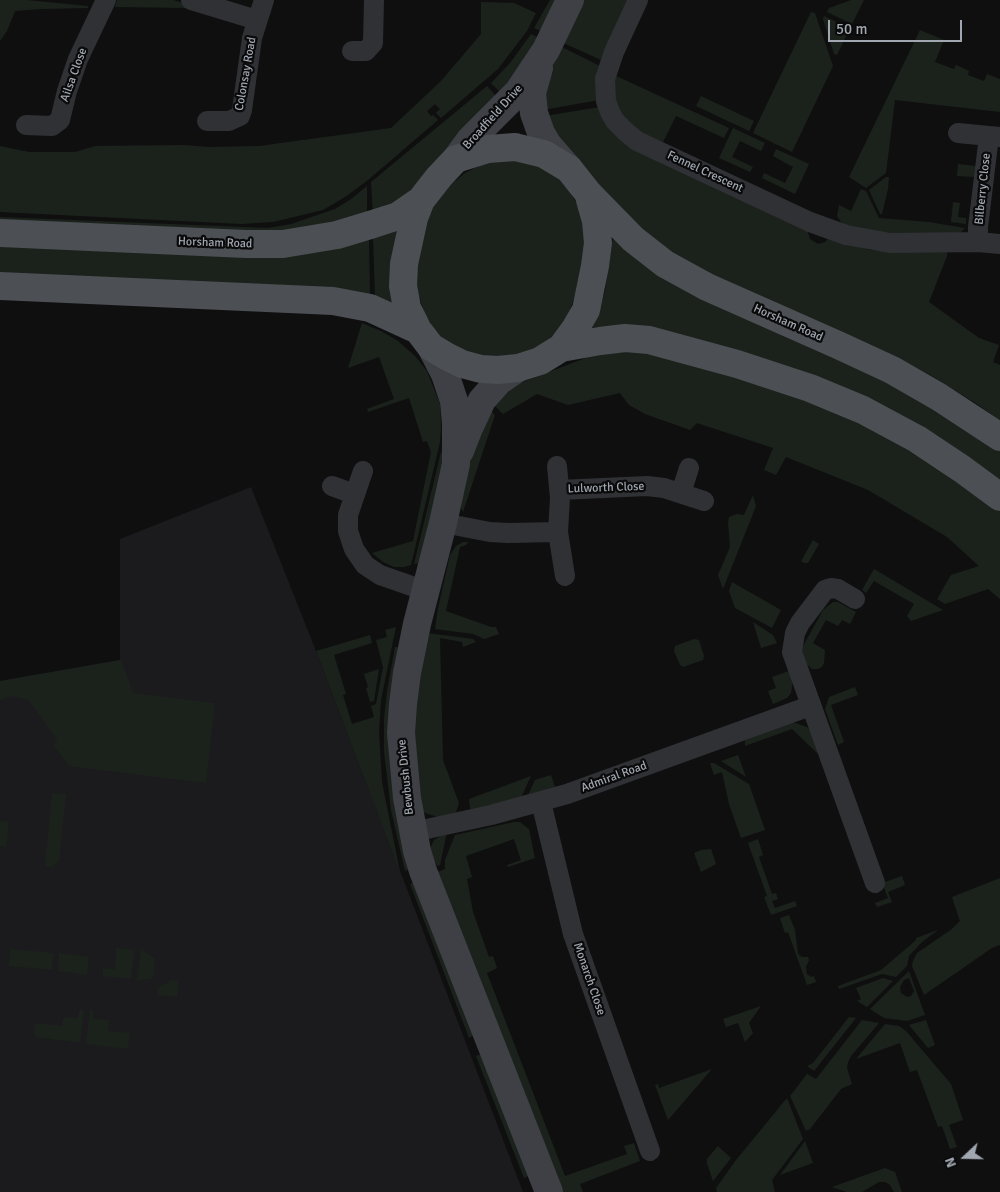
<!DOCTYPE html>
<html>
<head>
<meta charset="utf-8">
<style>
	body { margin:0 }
	#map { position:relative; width:1000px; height:1192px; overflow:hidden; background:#0f0f10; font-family:Signika,sans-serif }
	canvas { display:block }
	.north { position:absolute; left:940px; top:1132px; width:50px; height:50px; -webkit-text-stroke:4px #0a0a0b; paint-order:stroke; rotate:249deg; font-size:14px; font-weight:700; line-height:20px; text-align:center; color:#a0a7b0 }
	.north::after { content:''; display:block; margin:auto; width:18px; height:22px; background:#a0a7b0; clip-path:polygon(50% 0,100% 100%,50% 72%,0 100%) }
	.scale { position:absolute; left:828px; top:20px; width:134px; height:22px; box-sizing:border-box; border:2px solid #a0a7b0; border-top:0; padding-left:6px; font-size:15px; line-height:18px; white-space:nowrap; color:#a0a7b0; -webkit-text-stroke:4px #0a0a0b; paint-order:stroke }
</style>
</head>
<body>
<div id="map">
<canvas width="1000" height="1192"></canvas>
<div class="north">N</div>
<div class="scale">50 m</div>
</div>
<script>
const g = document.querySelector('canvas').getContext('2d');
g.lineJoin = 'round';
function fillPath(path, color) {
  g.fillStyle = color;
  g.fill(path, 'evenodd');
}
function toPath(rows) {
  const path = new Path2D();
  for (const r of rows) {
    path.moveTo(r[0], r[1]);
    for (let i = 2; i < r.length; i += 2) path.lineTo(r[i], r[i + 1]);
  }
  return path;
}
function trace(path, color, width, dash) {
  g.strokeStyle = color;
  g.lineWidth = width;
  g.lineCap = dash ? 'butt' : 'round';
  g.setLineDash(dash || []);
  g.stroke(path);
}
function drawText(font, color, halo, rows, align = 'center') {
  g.font = font + ' Signika,sans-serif';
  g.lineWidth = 4.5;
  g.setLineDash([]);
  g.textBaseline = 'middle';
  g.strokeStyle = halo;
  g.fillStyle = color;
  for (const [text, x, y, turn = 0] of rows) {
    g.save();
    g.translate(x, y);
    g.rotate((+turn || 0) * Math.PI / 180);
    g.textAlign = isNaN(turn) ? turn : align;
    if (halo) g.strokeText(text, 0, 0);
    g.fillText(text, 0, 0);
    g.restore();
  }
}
const built = toPath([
	[251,487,314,646,523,1192,0,1192,0,681,120,660,120,539]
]);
const green = toPath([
	[0,0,27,0,88,6,88,8,41,9,15,11,7,31,0,41],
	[117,0,173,0,194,6,188,8,115,7],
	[550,0,559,0,543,32,534,28],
	[581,0,629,0,601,60,561,42],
	[851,0,864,0,852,24,827,12,829,8],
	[481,2,514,3,536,13,527,31,498,69,441,118,436,113,440,109,435,104,427,111,431,116,433,115,438,120,368,180,345,197,323,210,273,222,241,224,0,212,0,146,29,152,75,152,95,146,184,145,209,147,259,146,391,128,441,81,481,34],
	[811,12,815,13,833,66,792,152,753,133],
	[824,16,850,28,837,55,834,54,823,19],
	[920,30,944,40,935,62,954,69,956,65,963,68,969,71,968,75,984,81,987,74,1000,79,1000,112,895,100,886,173,866,188,849,177],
	[531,34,541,39,503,95,491,83,510,63],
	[560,46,600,66,599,100,543,110,542,86],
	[614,75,729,128,724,138,676,116,662,144,638,132,627,123,614,100],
	[487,86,499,99,401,200,373,216,371,182],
	[701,96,754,121,749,131,696,106],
	[600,107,606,120,807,229,810,239,818,244,825,242,829,238,870,250,903,252,947,251,947,256,929,302,979,338,999,345,993,362,1000,365,1000,421,977,404,930,375,881,350,707,274,670,255,645,235,562,146,545,116],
	[733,128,765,143,761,151,740,141,732,157,753,167,750,172,719,158],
	[776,149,809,164,795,194,762,178,764,173,785,183,793,167,773,156],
	[505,160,522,161,539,166,557,177,570,192,580,210,585,230,585,252,579,284,569,313,559,330,549,340,535,349,503,358,471,355,444,340,434,329,424,312,417,290,415,268,423,228,433,206,446,188,465,173,483,164],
	[958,164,976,166,975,177,957,176],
	[886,177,889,177,888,189,882,214,880,214,869,190],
	[367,186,367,217,290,234,0,225,0,217,268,228,291,224,335,209,351,199],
	[861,189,866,191,879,218,929,222,965,228,959,234,906,237,843,225,837,216,839,205,851,211],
	[953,202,960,203,958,217,966,218,966,224,951,222],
	[398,230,397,309,375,298,373,236],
	[369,237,370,296,0,276,0,244],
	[613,237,914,395,1000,449,1000,486,876,405,590,332,598,314,605,291],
	[362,323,381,331,398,341,415,356,427,371,440,404,441,427,440,442,411,565,404,567,394,567,383,562,372,553,413,541,431,452,427,441,423,442,409,398,368,412,367,409,394,399,379,357,348,368],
	[604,351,656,352,796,396,872,429,963,481,1000,511,1000,599,988,589,945,604,937,599,951,575,979,566,947,537,868,490,786,457,776,475,764,470,773,448,697,423,690,430,645,414,629,405,620,393,568,405,537,394,503,414,493,404,504,393,520,383],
	[488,408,495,415,463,512,460,506,474,435],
	[441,452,447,457,420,563,414,564],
	[753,495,756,506,723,589,718,575,730,547,728,522,729,517,737,514,744,515],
	[813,540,819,544,808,563,804,563,801,561],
	[463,542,468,542,466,545,460,547,446,611,491,627,496,627,499,634,484,639,473,634,435,629,438,608,450,555,456,546],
	[874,569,943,610,911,621,907,616,914,604,874,581,866,593,862,590],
	[732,582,781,610,772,628,735,608,729,591],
	[833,602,838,602,856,612,850,624,842,620,838,626,826,620,813,643,825,650,824,663,822,667,818,669,812,669,803,661,802,648,823,610],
	[753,622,773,635,777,643,761,648],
	[396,627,381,700,379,732,382,782,400,872,316,651,370,635,372,643,334,655,346,694,343,695,352,724,374,717,371,706,376,704,383,667,376,640,387,637,385,630],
	[427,633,473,639,476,642,463,647,462,642,440,638,443,760,459,803,456,812,453,815,438,817,425,813,420,808,411,721],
	[694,639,699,640,704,656,703,660,683,667,680,665,674,651,675,646],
	[395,647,402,648,413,868,405,871,391,810,384,752,384,719,387,691],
	[121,660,133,693,215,703,206,783,69,766,54,746,57,739,29,700,13,696,0,700,0,681],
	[379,669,374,701,370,702,366,688,368,687,364,674],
	[789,671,793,681,791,693,787,698,773,704,768,691,776,688,772,677],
	[855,687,858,695,831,705,844,742,838,745,825,709,829,697],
	[788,723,795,723,807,727,813,733,820,752,817,753,792,729,745,746,745,740],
	[738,755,746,777,721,761],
	[710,763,714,763,749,784,765,830,741,838,729,804,722,772,714,775],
	[551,775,555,787,528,795,535,780],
	[531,776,520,800,472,811,470,808,469,799],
	[52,793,66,794,59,861,51,867,45,866],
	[0,821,9,822,6,848,0,845],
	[514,822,520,822,529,829,535,858,508,867,507,865,521,860,514,839,466,856,472,877,467,879,473,912,489,957,493,956,497,968,487,973,565,1176,627,1154,624,1146,634,1143,640,1161,580,1184,583,1192,559,1192,435,873,445,869,445,860,455,835],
	[447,832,440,865,437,866,436,863,433,864,429,851,434,840],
	[758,839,763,855,759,857,772,894,776,893,778,899,772,901,775,908,795,901,797,906,771,915,764,897,767,896,748,843],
	[711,849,716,864,701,872,694,853,701,850],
	[902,876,905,885,888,892,892,902,877,907,875,903,888,898,882,883],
	[1000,878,1000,945,992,948,924,995,912,966,913,961,917,953,952,929,960,921,952,897],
	[417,881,475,1034,469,1038,410,884],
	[789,915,795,930,798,954,802,957,808,957,809,960,806,967,807,974,811,977,814,976,816,982,807,985,788,932,785,933,780,918],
	[938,930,922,942,909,956,907,966,896,977,882,974,839,989,838,986,881,970,916,940,916,938],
	[116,948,134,950,131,979,103,976,103,968,115,969],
	[10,949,53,953,52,970,9,966],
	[141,950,155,958,153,978,137,981],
	[59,953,89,957,87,975,58,971],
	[909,971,925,1015,907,1021,884,1018,870,1009],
	[909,978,914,991,911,996,907,997,901,993,900,987,904,980],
	[883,978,893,981,867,1007,857,1001,861,999,856,988],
	[172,980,179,981,177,997,157,995,158,988],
	[761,1006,749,1023,753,1033,745,1042,738,1023,726,1027,723,1019],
	[80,1009,84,1010,80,1043,37,1037,34,1034,35,1023,62,1026,64,1017,78,1018],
	[90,1010,93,1011,93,1019,109,1020,108,1031,130,1033,128,1049,86,1044],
	[849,1017,856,1018,814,1071,807,1066,813,1063],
	[862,1020,879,1023,851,1056,848,1062,847,1068,852,1084,841,1089,810,1129,806,1131,790,1096,807,1074,816,1079],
	[926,1020,935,1045,928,1048,909,1025],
	[885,1024,899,1026,906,1031,951,1084,963,1120,949,1125,957,1147,950,1149,942,1126,938,1127,917,1070,910,1072,900,1043,856,1059],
	[482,1054,531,1175,524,1178,476,1056],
	[712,1069,668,1120,655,1085,658,1084,659,1088],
	[787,1098,803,1139,772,1180,775,1192,717,1192,716,1188,736,1160],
	[805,1141,813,1163,780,1175],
	[718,1146,731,1158,713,1181,707,1163,707,1159],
	[885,1168,895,1172,902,1192,894,1192,890,1185,885,1182,879,1182,862,1192,847,1192,832,1187]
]);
const street = toPath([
	[191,0,257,20],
	[638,0,614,52,605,79,606,101,610,112,615,121,626,132,637,141,810,222,846,235,890,243,978,242,1000,244],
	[352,51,366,51,373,43,374,0],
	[207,121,229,121,240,116,242,110,252,38,264,0],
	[26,125,52,126,60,120,67,91,78,59,106,0],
	[958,133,1000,137],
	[978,242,978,227,989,136],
	[557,466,560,498,558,532,565,576],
	[363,471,348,515,348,531,354,549,365,565,380,575,426,591],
	[332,486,354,494],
	[560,490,647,486,664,488,704,501],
	[681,493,689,468],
	[443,523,490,532,508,533,558,532],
	[855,599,838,589,831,588,825,590,800,623,795,633,792,652,875,883],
	[541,802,573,934,650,1151],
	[413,832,491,815,567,794,810,706]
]);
const secondary = toPath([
	[539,68,532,93,534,113,541,133,548,145,569,169],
	[456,159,470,140,518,92,546,50,570,0],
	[431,347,445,374,454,401,456,424,456,464,443,523,417,624,407,673,403,704,401,733,407,798,417,851,423,871,549,1192],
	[460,451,469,428,482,400,499,381,518,368]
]);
const primary = toPath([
	[515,147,544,154,569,169,588,193,596,221,598,243,595,266,586,310,575,329,561,348,540,361,518,368,498,370,481,369,462,364,446,356,431,347,418,330,407,308,403,286,404,264,414,218,421,200,439,177,456,159,488,149,515,147],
	[589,194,633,239,665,264,707,287,838,345,892,370,939,397,1000,437],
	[0,233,246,244,283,244,337,235,370,225,398,216,421,200],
	[0,286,333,301,370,308,418,330],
	[561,348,600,341,625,338,649,340,737,364,810,388,863,410,917,439,962,469,1000,497]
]);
const streetNames = [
	["Colonsay Road",246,74,-80],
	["Ailsa Close",74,75,-70],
	["Broadfield Drive",493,117,-48],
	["Fennel Crescent",705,172,25],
	["Bilberry Close",983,189,-84],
	["Horsham Road",215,243,2],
	["Horsham Road",788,323,24],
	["Lulworth Close",606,488,-2],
	["Bewbush Drive",406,777,-96],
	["Admiral Road",614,777,-20],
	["Monarch Close",589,979,71]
];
fillPath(built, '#1b1b1d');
fillPath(green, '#1b221c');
trace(street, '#303135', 20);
trace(secondary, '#3e4045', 28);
trace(primary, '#4c4f54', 28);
drawText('12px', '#a0a7b0', '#0a0a0b', streetNames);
</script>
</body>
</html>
